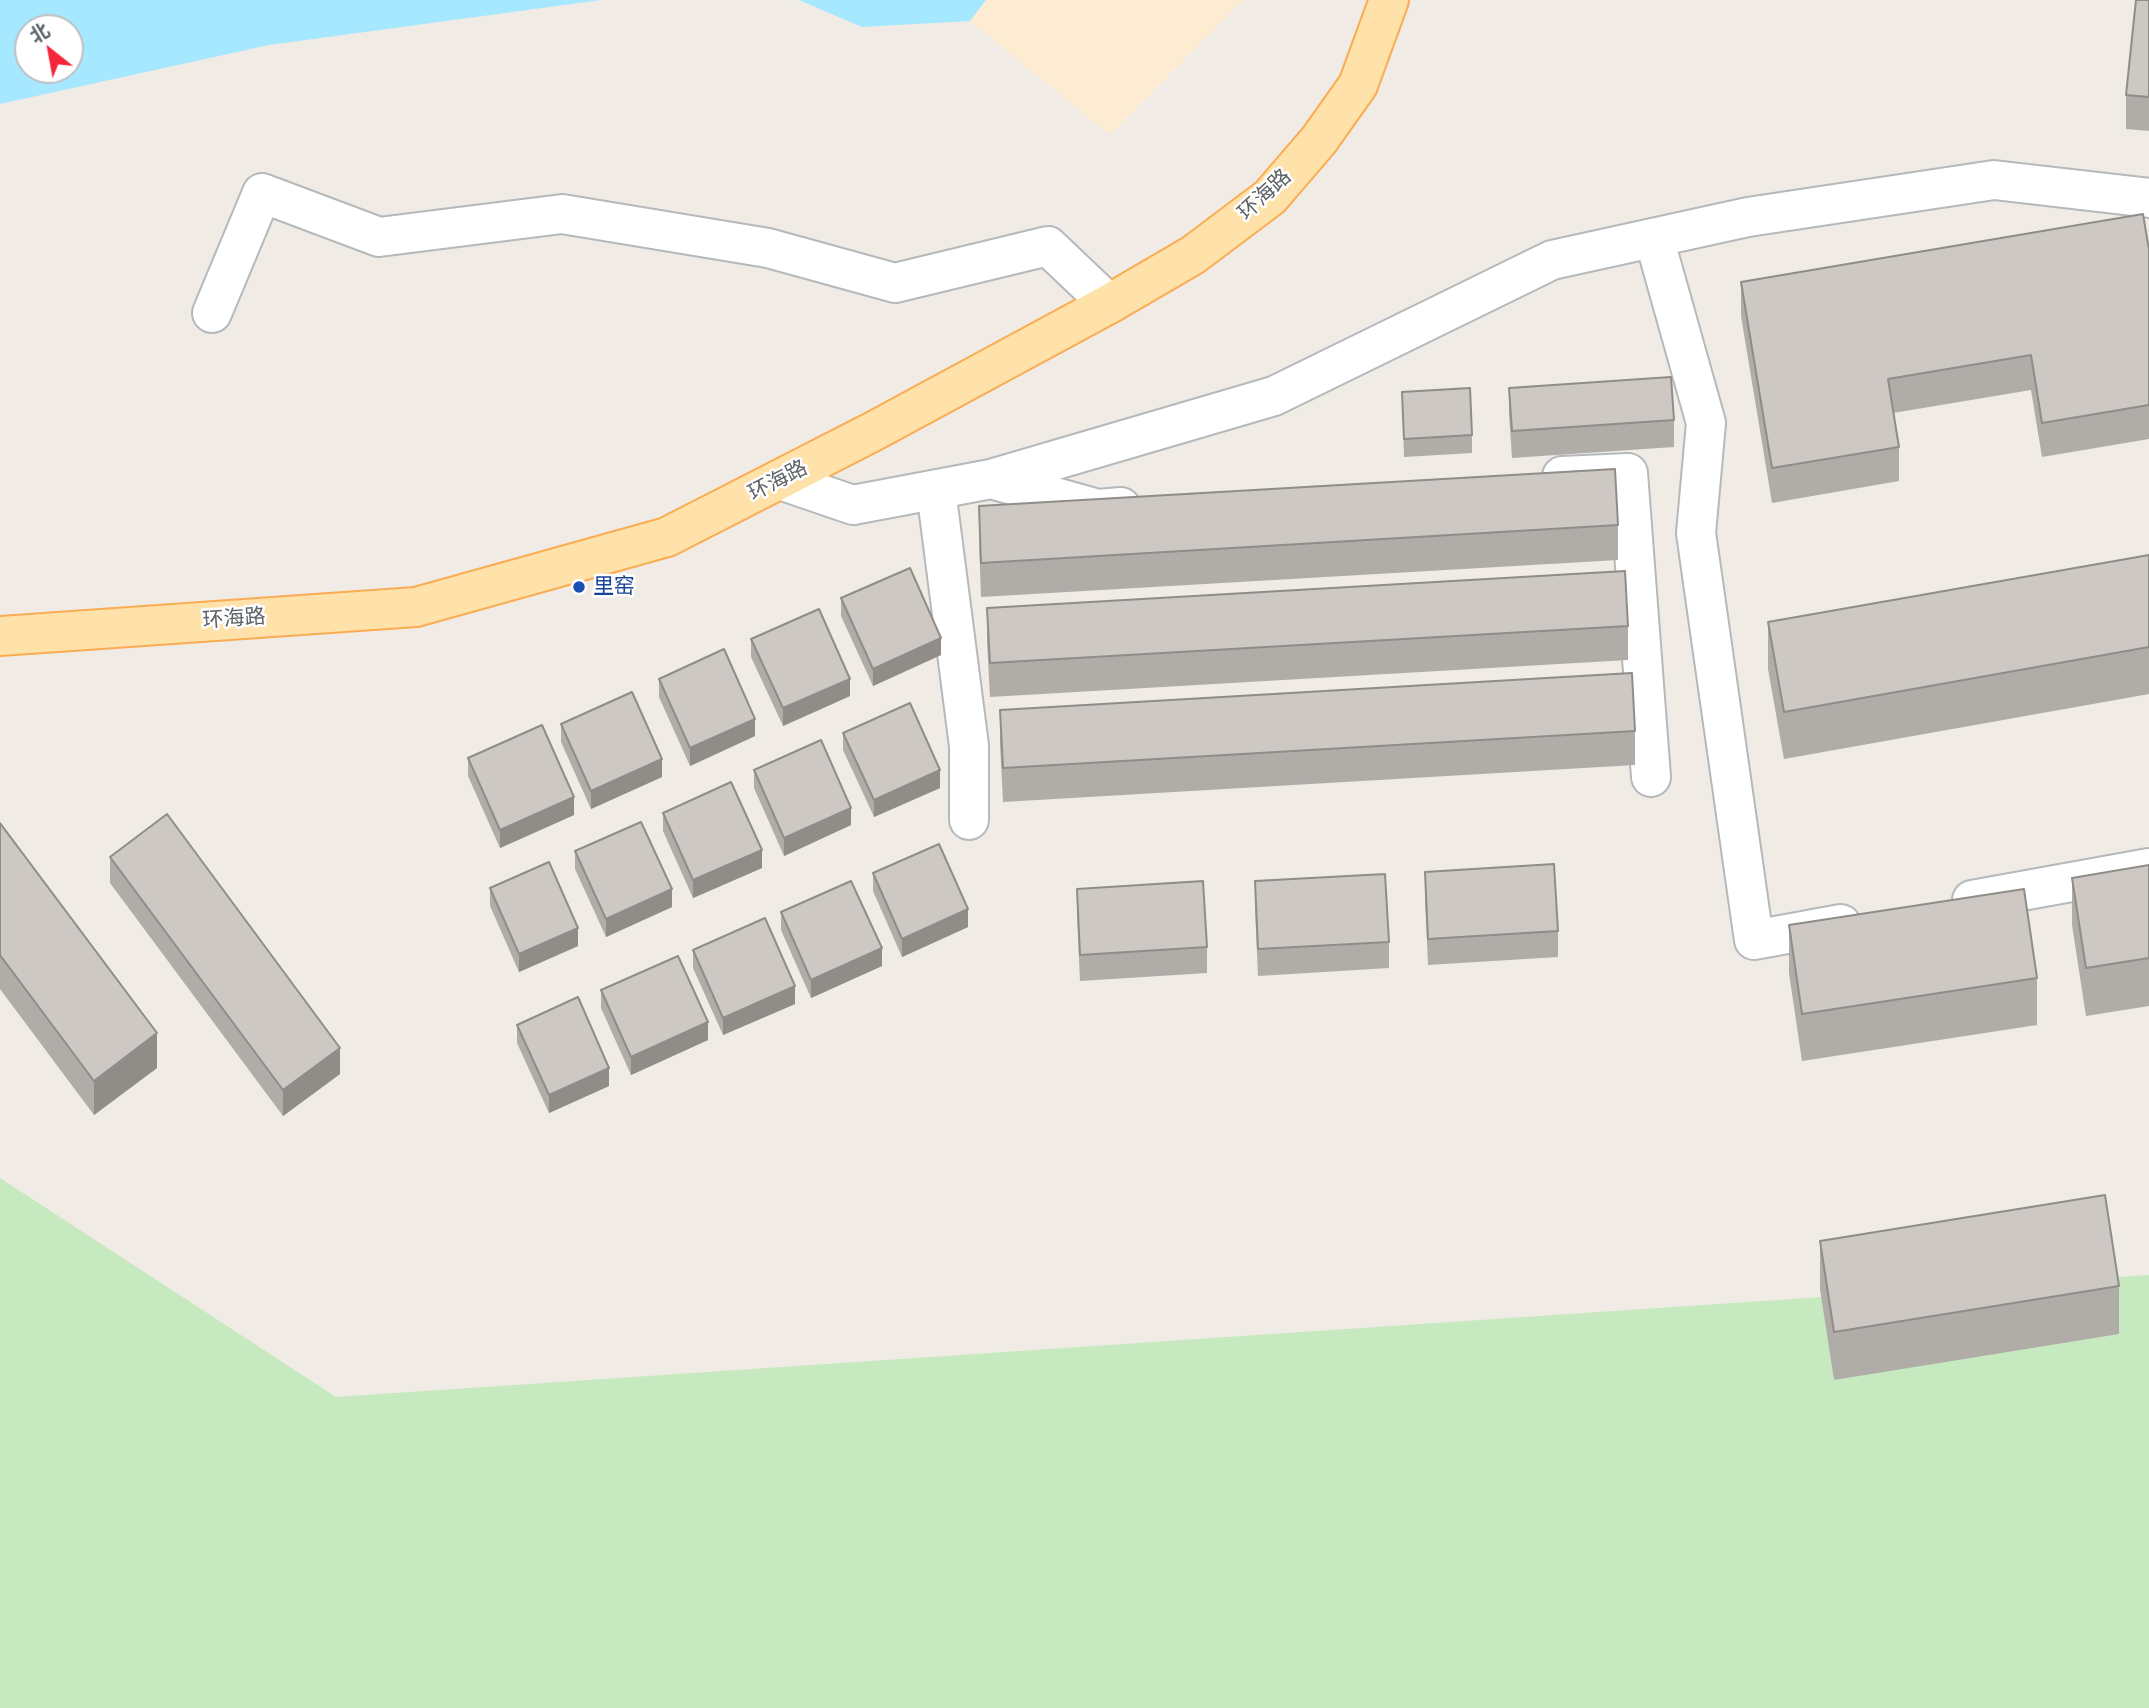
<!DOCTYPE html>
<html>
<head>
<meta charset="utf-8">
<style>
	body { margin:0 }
	#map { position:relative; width:2149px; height:1708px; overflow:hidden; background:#f0ebe4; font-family:"PT Sans","Noto Sans SC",sans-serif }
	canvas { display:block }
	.north { position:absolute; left:14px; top:14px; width:70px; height:70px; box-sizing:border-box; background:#fff; border:2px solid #bec0c2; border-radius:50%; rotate:329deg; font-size:19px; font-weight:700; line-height:28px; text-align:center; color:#5c6266 }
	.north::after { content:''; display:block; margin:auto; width:24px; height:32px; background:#f4263c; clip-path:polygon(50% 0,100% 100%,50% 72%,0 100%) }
</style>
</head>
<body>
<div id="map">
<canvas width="2149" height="1708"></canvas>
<div class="north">北</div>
</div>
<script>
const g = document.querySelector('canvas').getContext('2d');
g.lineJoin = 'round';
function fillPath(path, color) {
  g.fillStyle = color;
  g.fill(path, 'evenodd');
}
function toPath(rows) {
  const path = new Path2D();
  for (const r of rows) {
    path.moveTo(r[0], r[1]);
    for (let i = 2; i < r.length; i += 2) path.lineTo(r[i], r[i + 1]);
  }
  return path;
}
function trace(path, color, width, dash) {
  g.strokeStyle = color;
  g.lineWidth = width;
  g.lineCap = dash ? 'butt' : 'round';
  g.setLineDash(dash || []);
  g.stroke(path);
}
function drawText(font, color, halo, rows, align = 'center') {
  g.font = font + ' "PT Sans","Noto Sans SC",sans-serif';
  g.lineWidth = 5;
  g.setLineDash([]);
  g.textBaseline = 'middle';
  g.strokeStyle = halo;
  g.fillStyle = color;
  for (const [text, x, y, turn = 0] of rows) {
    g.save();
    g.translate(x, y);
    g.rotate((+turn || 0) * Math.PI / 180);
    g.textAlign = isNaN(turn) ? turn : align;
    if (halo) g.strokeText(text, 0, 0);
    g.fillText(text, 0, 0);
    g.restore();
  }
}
const green = toPath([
	[0,1178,336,1397,2149,1275,2149,1708,0,1708]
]);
const sand = toPath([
	[986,0,1243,0,1110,135,970,21]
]);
const water = toPath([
	[0,0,601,0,269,45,0,104],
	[70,28,70,70,28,70,28,28],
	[799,0,986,0,970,21,862,27]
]);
const minor = toPath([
	[1654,238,1706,423,1696,533,1754,940,1841,924],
	[212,313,262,193,379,237,562,214,768,248,895,283,1048,246,1109,304],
	[1562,476,1628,473,1651,777],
	[991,479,1098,509,1121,507],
	[780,480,853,505,991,479,1274,396,1552,260,1748,217,1994,180,2149,198],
	[936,490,969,746,969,820],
	[1972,900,2149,868]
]);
const major = toPath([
	[0,636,416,607,667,537,874,431,1109,304,1193,255,1270,197,1319,140,1358,85,1389,0]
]);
const wall = toPath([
	[2149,0,2149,131,2126,129,2126,95],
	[2149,250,2149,439,2042,457,2031,390,1893,413,1899,447,1899,481,1772,503,1741,316,1741,282],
	[1509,388,1674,420,1674,447,1512,458,1509,414],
	[1402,392,1472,435,1472,453,1404,457],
	[979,506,1618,525,1618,560,981,597,979,541],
	[2149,555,2149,694,1784,759,1768,669,1768,622],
	[841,598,941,655,873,686,841,616],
	[987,608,1628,626,1628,660,990,697,987,642],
	[751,639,850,696,783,726,751,657],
	[659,679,755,736,690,766,659,697],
	[1000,710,1635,731,1635,765,1003,802,1000,744],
	[561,724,662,777,591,809,561,742],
	[843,733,940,788,874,817,843,750],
	[468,758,574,815,500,848,468,776],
	[754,770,851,825,784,856,754,788],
	[663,813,762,868,693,898,663,831],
	[0,823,157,1068,94,1115,0,989],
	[575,851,672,907,606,937,575,869],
	[110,857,340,1074,283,1116,110,883],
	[2149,865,2149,1006,2086,1016,2072,925,2072,878],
	[1425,872,1558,931,1558,957,1428,965,1425,898],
	[873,873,968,927,902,957,873,891],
	[1255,881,1389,942,1389,968,1258,976,1255,908],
	[490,888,578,946,519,972,490,906],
	[1077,889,1207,947,1207,973,1080,981,1077,915],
	[781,912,882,966,811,998,781,930],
	[1789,925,2037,978,2037,1025,1802,1061,1789,973],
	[693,950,795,1004,723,1035,693,968],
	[601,990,708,1040,631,1075,601,1008],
	[517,1025,609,1086,549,1113,517,1043],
	[1820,1241,2119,1286,2119,1334,1834,1380,1820,1289]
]);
const shadedWall = toPath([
	[941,638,941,655,873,686,873,669],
	[850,679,850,696,783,726,783,708],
	[755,719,755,736,690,766,690,748],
	[662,759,662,777,591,809,591,791],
	[940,770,940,788,874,817,874,800],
	[574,797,574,815,500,848,500,830],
	[851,808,851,825,784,856,784,838],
	[762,850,762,868,693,898,693,880],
	[672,889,672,907,606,937,606,919],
	[968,909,968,927,902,957,902,939],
	[578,928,578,946,519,972,519,954],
	[882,948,882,966,811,998,811,980],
	[795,986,795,1004,723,1035,723,1018],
	[708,1022,708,1040,631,1075,631,1057],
	[157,1033,157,1068,94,1115,94,1081],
	[340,1048,340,1074,283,1116,283,1090],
	[609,1068,609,1086,549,1113,549,1095]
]);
const building = toPath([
	[2136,0,2149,0,2149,97,2126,95,2136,0],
	[2143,214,2149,250,2149,405,2042,423,2031,355,1888,379,1899,447,1772,468,1741,282,2143,214],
	[1671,377,1674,420,1512,431,1509,388,1671,377],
	[1470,388,1472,435,1404,439,1402,392,1470,388],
	[1615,469,1618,525,981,563,979,506,1615,469],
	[2149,555,2149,647,1784,712,1768,622,2149,555],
	[910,568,941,638,873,669,841,598,910,568],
	[1625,571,1628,626,990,663,987,608,1625,571],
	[819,609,850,679,783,708,751,639,819,609],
	[724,649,755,719,690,748,659,679,724,649],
	[1632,673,1635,731,1003,768,1000,710,1632,673],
	[632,692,662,759,591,791,561,724,632,692],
	[910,703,940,770,874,800,843,733,910,703],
	[542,725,574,797,500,830,468,758,542,725],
	[821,740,851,808,784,838,754,770,821,740],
	[731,782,762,850,693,880,663,813,731,782],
	[167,814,340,1048,283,1090,110,857,167,814],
	[641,822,672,889,606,919,575,851,641,822],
	[0,823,157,1033,94,1081,0,955,0,823],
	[939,844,968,909,902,939,873,873,939,844],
	[549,862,578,928,519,954,490,888,549,862],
	[1554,864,1558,931,1428,939,1425,872,1554,864],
	[2149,865,2149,958,2086,968,2072,878,2149,865],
	[1385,874,1389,942,1258,949,1255,881,1385,874],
	[851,881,882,948,811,980,781,912,851,881],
	[1203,881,1207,947,1080,955,1077,889,1203,881],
	[2024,889,2037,978,1802,1014,1789,925,2024,889],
	[765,918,795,986,723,1018,693,950,765,918],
	[678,956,708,1022,631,1057,601,990,678,956],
	[578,997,609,1068,549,1095,517,1025,578,997],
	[2105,1195,2119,1286,1834,1332,1820,1241,2105,1195]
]);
const markers = [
	[579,587,7,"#1a4fb4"]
];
const streetNames = [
	["环海路",1265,195,-43],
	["环海路",778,481,-27],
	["环海路",234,619,-4]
];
const transitNames = [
	["里窑",593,587]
];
fillPath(green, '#c7e9bf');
fillPath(sand, '#fdebd2');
fillPath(water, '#a5e8ff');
trace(minor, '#b5b9bc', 42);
trace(major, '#faac53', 42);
trace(minor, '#fff', 38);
trace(major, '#ffe1aa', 38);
fillPath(wall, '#b0aca8');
fillPath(shadedWall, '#908c88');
fillPath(building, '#cdc8c3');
trace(building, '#908c88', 2);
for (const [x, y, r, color] of markers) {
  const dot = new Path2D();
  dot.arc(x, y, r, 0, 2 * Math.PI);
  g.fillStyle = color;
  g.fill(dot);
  trace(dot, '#fff', 2.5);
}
drawText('21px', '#5c6266', '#fff', streetNames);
drawText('21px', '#164399', '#fff', transitNames, 'left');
</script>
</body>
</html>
